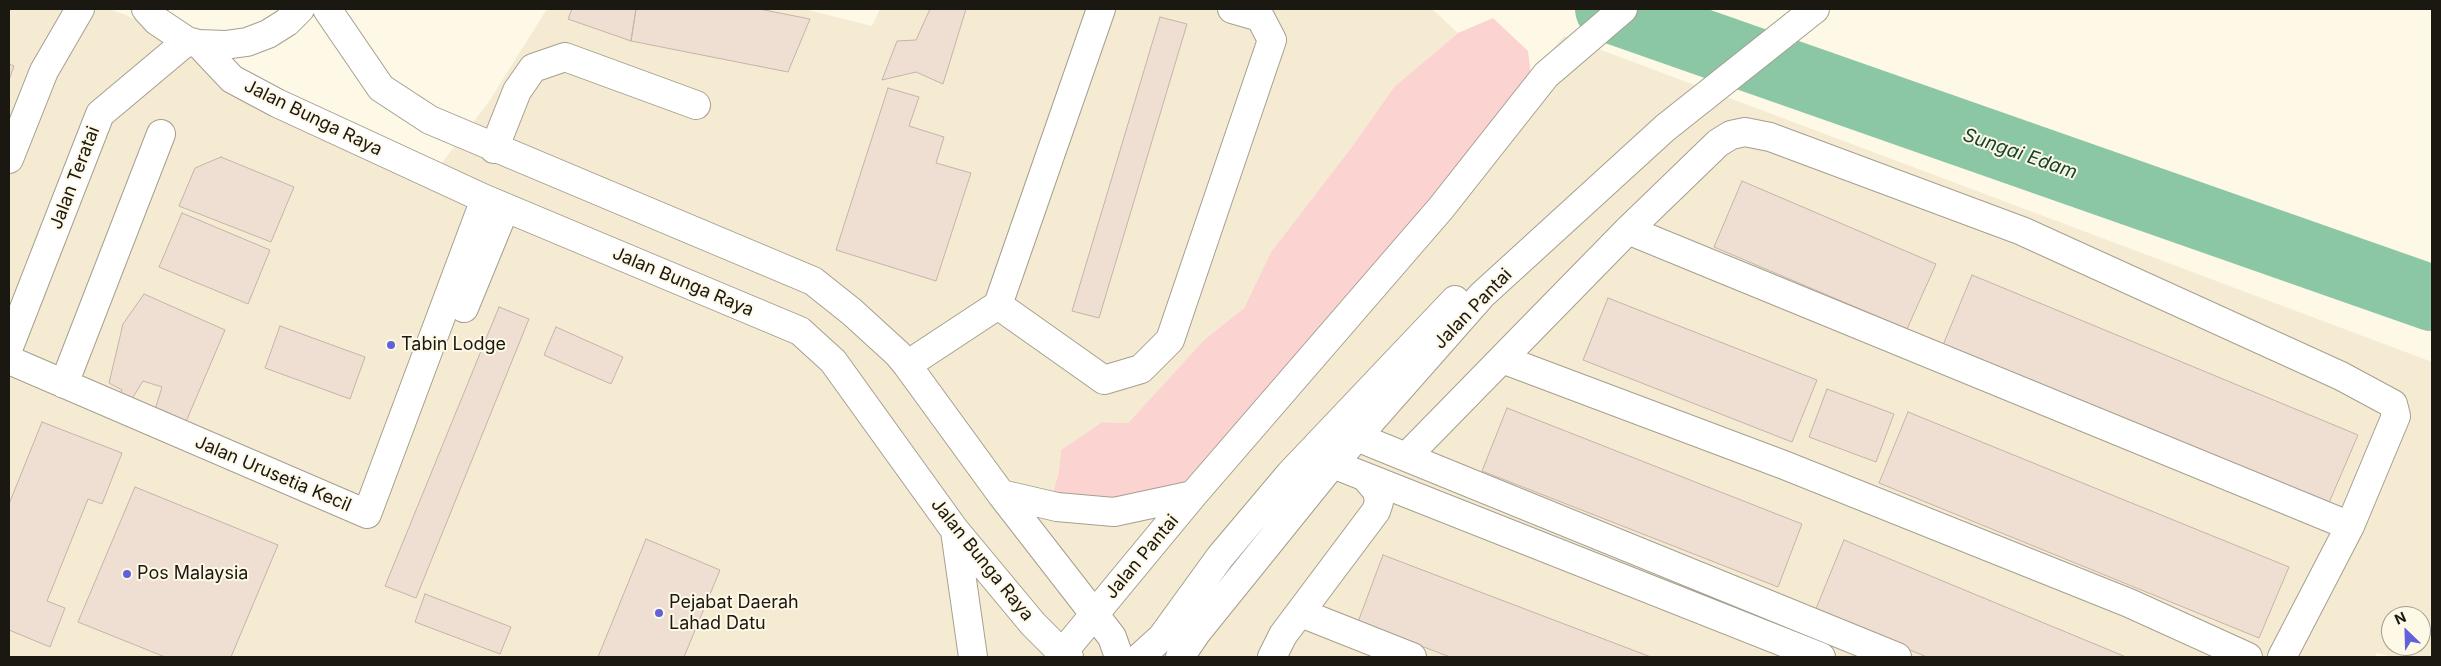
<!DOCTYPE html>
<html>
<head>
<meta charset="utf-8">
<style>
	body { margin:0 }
	#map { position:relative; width:2441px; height:666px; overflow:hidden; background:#fef8e6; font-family:Inter,sans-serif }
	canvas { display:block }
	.frame { position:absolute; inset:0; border:10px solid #1b1812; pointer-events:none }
	.north { position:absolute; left:2381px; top:606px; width:50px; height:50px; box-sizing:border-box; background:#fef8e6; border:1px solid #a39e91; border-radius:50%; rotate:336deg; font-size:14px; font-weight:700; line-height:20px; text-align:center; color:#1b1812 }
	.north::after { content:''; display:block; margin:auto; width:18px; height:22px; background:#6162da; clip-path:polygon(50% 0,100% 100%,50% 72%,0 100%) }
</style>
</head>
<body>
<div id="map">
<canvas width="2441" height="666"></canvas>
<div class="frame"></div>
<div class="north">N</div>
</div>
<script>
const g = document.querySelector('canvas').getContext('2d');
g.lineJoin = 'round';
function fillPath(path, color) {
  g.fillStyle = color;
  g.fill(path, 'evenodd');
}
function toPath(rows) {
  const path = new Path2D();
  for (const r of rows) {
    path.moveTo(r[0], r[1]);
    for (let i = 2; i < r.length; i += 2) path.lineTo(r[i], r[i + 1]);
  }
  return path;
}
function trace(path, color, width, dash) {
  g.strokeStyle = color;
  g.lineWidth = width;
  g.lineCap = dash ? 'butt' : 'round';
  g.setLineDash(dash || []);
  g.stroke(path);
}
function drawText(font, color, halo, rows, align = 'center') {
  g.font = font + ' Inter,sans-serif';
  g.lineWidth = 4;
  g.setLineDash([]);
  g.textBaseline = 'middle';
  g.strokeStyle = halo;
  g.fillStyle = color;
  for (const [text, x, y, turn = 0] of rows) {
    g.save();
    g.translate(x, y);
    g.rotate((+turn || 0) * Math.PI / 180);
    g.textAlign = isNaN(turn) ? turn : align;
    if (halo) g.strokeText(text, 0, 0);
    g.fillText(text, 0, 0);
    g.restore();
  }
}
const built = toPath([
	[9,9,109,9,126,15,431,177,488,103,547,9,804,9,872,26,880,9,1432,9,1458,33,1394,87,1351,148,1271,252,1244,308,1204,340,1128,423,1102,422,1061,450,1059,471,1052,496,1531,75,1564,36,2432,362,2432,657,2393,657,2377,653,2375,657,9,657],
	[2391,616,2421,616,2421,646,2391,646]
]);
const green = toPath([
	[1493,18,1528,51,1531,75,1442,192,1187,487,1110,500,1052,496,1059,471,1061,450,1102,422,1128,423,1204,340,1244,308,1271,252,1351,148,1394,87,1458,33]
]);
const river = toPath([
	[1608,9,2432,298]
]);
const building = toPath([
	[572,9,636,9,631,41,568,19,572,9],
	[636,9,759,9,810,19,788,72,631,41,636,9],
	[930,9,966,9,943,84,916,72,882,80,897,41,916,40,930,9],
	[1160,17,1187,24,1099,318,1072,311,1160,17],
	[9,64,14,66,9,80,9,64],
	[888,88,919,97,909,126,944,137,936,163,971,173,936,281,836,250,888,88],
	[221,157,294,187,271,242,179,206,195,168,221,157],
	[1742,181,1936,264,1907,329,1714,247,1742,181],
	[182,213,270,250,248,304,159,267,182,213],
	[1972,275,2358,435,2328,505,1943,345,1972,275],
	[144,294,225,330,185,424,154,413,162,387,143,381,130,402,119,399,122,390,109,383,123,324,144,294],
	[1608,298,1817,380,1792,442,1583,360,1608,298],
	[499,307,529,319,416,598,385,586,499,307],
	[280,326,365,357,350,399,265,368,280,326],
	[556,327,623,357,611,384,544,355,556,327],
	[1827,389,1894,414,1876,462,1809,437,1827,389],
	[1507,408,1802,524,1778,587,1482,471,1507,408],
	[1908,412,2289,567,2259,638,1879,483,1908,412],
	[42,422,122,453,102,504,88,499,47,601,65,608,50,647,9,630,9,504,42,422],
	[135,487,278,545,231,657,165,657,78,622,135,487],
	[646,539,720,570,684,657,598,657,646,539],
	[1844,540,2126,657,1927,657,1815,611,1844,540],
	[1383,555,1651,657,1450,657,1358,622,1383,555],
	[425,594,511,627,500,654,415,622,425,594]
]);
const minor = toPath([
	[146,9,157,21,187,41,199,44,225,45,247,42,268,34,287,22,300,9],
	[327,9,381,88,430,120,813,281,852,312,898,354,907,365,1001,494,1112,637,1119,657],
	[199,44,232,79,277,103,485,199,800,331,833,361,954,529,1033,624,1062,653,1069,657],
	[494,149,517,91,533,68,565,57,696,105],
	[9,159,44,71,80,9],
	[1628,230,2350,526],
	[998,305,1104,380,1141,369,1170,340,1272,40,1260,17,1232,9],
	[464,308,505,208],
	[9,347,100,114,187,41],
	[1502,359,1784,465,2129,603,2248,657],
	[9,360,367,514,485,199],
	[907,365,998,305,1101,9],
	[64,384,161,134],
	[1357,437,1897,657],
	[1407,456,1628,230,1718,143,1731,135,1745,132,1770,137,2022,231,2341,376,2393,404,2396,416,2350,526,2282,657],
	[1333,464,1821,657],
	[1001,494,1057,507,1114,512,1193,495],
	[955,531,973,657],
	[1301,613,1412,657],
	[1059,657,1193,495,1441,208,1546,75,1623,9],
	[1140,657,1162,637,1220,557,1290,474,1455,300],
	[1180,657,1197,632,1326,472,1482,295,1665,128,1815,9],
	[1272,657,1283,635,1376,511,1379,502,1377,491,1365,477]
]);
const markers = [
	[391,345,5,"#6162da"],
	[127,574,5,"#6162da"],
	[659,613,5,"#6162da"]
];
const streetNames = [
	["Jalan Bunga Raya",313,118,26],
	["Jalan Teratai",75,178,-69],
	["Jalan Bunga Raya",683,282,23],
	["Jalan Pantai",1473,309,-46],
	["Jalan Urusetia Kecil",273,474,23],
	["Jalan Pantai",1142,557,-50],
	["Jalan Bunga Raya",982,560,51]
];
const poiNames = [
	["Tabin Lodge",401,345],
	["Pos Malaysia",137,574],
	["Pejabat Daerah",669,603],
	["Lahad Datu",669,624]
];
const waterNames = [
	["Sungai Edam",2020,154,19]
];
fillPath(built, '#f5ebd3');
fillPath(green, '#fbd4d2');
trace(river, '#8bc7a4', 66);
fillPath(building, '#efded2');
trace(building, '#c5b5aa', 1);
trace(minor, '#a59f8f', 30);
trace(minor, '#fff', 28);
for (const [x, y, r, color] of markers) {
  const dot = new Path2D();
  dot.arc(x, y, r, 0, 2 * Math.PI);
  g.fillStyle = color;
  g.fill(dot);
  trace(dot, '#fef8e6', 2);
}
drawText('18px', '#1b1812', '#fef8e6', streetNames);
drawText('18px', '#1b1812', '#fef8e6', poiNames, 'left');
drawText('italic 19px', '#14432c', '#fef8e6', waterNames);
</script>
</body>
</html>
